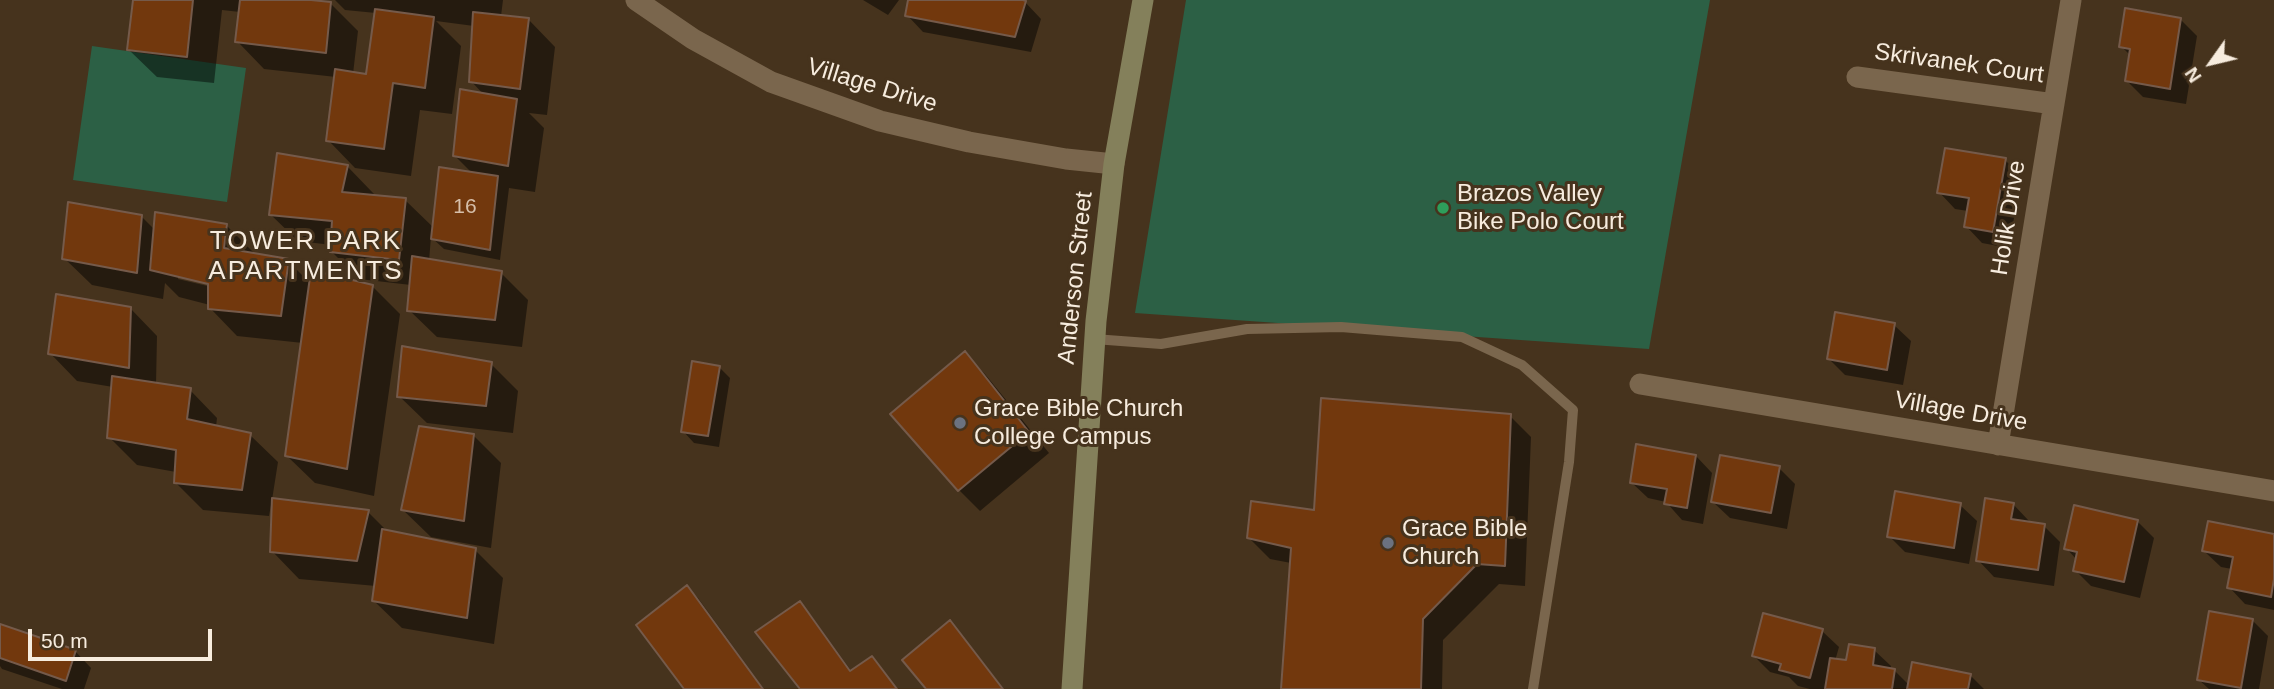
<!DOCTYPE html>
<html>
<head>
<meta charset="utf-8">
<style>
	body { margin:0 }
	#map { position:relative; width:2274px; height:689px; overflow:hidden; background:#46331d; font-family:Helvetica,sans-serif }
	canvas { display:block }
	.north { position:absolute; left:2176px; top:28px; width:70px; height:70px; -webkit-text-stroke:5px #46331d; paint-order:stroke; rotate:236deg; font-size:19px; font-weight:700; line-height:28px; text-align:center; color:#f7ecde }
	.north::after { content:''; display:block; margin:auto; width:24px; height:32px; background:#f7ecde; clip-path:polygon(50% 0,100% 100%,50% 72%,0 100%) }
	.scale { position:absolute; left:28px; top:629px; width:184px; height:32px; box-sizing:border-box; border:4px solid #f7ecde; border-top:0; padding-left:9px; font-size:21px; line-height:24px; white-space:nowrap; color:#f7ecde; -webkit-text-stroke:5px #46331d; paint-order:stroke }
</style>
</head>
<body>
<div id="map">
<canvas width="2274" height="689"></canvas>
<div class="north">N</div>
<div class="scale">50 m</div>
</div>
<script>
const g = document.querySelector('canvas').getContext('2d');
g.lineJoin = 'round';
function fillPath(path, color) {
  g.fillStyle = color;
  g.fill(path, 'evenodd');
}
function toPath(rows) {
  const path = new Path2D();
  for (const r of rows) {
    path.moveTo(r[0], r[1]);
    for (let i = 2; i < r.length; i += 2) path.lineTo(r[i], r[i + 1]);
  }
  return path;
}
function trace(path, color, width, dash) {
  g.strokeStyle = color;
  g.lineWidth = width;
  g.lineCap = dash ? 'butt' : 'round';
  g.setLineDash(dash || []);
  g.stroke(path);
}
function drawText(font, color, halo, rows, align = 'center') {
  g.font = font + ' Helvetica,sans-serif';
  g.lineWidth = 6;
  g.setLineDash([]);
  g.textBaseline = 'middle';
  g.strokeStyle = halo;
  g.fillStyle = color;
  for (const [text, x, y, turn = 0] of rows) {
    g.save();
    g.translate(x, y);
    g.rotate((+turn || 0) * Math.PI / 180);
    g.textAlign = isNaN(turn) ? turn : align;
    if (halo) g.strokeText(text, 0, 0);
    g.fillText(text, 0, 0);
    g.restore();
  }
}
const green = toPath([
	[1186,0,1710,0,1649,349,1135,313],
	[92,46,246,68,227,202,73,180]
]);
const shadow = toPath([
	[135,0,296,0,331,4,358,31,353,74,368,76,376,13,345,10,335,0,503,0,501,16,528,19,555,47,547,115,529,113,544,128,535,192,509,188,500,260,444,249,431,237,429,261,501,273,528,300,522,347,437,337,409,310,411,285,359,279,331,251,332,245,298,241,270,214,347,166,374,194,374,197,405,200,434,228,473,174,455,156,484,95,471,81,474,26,436,21,461,46,452,114,420,110,411,176,355,168,328,140,336,77,264,69,237,41,240,12,222,10,214,83,157,77,129,50],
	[863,0,899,0,888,15],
	[909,0,1014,0,1025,2,1041,19,1031,52,923,32,907,15],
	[2180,19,2197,36,2186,104,2143,97,2127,81,2131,56,2121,46],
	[2005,160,2021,176,2009,248,1982,243,1966,226,1968,211,1955,209,1939,192],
	[141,216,155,230,227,226,254,253,288,261,311,284,373,287,400,314,374,496,315,483,287,456,303,343,237,336,210,308,210,305,179,297,165,283,163,299,92,285,64,258],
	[178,275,217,285,216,288,178,279],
	[130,308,157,336,156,385,190,390,217,418,216,427,250,435,278,462,272,500,368,512,389,533,475,550,503,578,494,644,402,628,374,601,376,586,299,579,272,551,273,505,271,505,269,516,203,510,176,483,176,472,137,465,109,437,113,387,77,381,50,353],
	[1894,325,1911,341,1903,385,1845,375,1828,358],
	[964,354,985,374,1049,453,980,511,959,490],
	[491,364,518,391,513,433,427,423,399,396],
	[719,367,730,378,719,447,694,443,683,431],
	[1510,416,1531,437,1525,586,1499,584,1443,640,1442,689,1283,689,1291,563,1270,559,1249,538,1315,512],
	[473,435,501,463,491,548,431,537,403,510],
	[1696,456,1712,473,1703,524,1682,520,1666,502,1648,498,1631,482],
	[1779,468,1795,484,1787,529,1730,518,1713,502],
	[2013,504,2029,521,2029,524,2044,526,2060,542,2054,586,1994,577,1978,560],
	[1960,505,1977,521,1969,564,1905,552,1889,536],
	[2137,521,2154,538,2140,598,2091,586,2075,570,2077,560,2066,548],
	[2274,536,2274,610,2245,604,2229,587,2232,569,2221,567,2204,551],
	[687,587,698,598,764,689,686,689],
	[800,604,811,615,852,672,871,659,897,689,802,689],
	[2252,620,2268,636,2259,689,2209,689,2199,680],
	[950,623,961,634,1004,689,928,689],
	[0,626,75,651,91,668,84,689,62,689,2,669,0,666],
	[1822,631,1839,647,1835,661,1848,662,1874,650,1891,666,1890,670,1894,670,1909,685,1970,675,1984,689,1810,689,1798,686,1789,677,1770,672,1754,656]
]);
const building = toPath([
	[133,0,193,0,187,57,127,50,133,0],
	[240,0,311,0,331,2,326,53,235,42,240,0],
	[908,0,1023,0,1026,1,1015,37,905,16,908,0],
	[2125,8,2181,18,2170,89,2125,81,2130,49,2119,47,2125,8],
	[375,9,434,17,425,88,393,83,384,149,326,141,335,69,366,74,375,9],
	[473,12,529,18,520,89,469,82,473,12],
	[460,89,517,99,508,166,453,156,460,89],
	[1945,148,2006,158,1993,232,1964,227,1969,198,1937,193,1945,148],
	[277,153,348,165,342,192,406,198,399,260,330,252,332,221,269,215,277,153],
	[439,167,498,176,490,250,431,239,439,167],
	[68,202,142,215,137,273,62,259,68,202],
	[155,212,227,224,224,248,289,259,281,316,208,309,208,284,150,270,155,212],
	[412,256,502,271,495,320,407,311,412,256],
	[311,270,373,285,347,469,285,456,311,270],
	[56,294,131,307,129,368,48,354,56,294],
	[1835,312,1895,323,1887,370,1827,359,1835,312],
	[402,346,492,362,486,406,397,397,402,346],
	[965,351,1029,432,958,491,890,414,965,351],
	[692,361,720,366,708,436,681,432,692,361],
	[112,376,191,388,187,419,251,433,242,490,174,483,176,450,107,438,112,376],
	[1321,398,1511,414,1505,566,1477,564,1423,619,1421,689,1281,689,1291,548,1247,538,1251,501,1314,510,1321,398],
	[419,426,474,434,464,521,401,510,419,426],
	[1636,444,1696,455,1687,508,1664,504,1667,489,1630,483,1636,444],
	[1720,455,1780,466,1771,513,1711,502,1720,455],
	[1895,491,1961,503,1954,548,1887,537,1895,491],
	[272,498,369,510,357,561,270,552,272,498],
	[1985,498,2014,503,2011,519,2045,524,2038,570,1976,561,1985,498],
	[2074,505,2138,520,2124,582,2073,571,2077,552,2064,549,2074,505],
	[2208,521,2274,534,2274,579,2271,597,2227,588,2233,557,2202,551,2208,521],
	[382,529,476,548,467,618,372,601,382,529],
	[687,585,763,689,684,689,636,625,687,585],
	[800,601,850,671,872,656,897,689,800,689,755,632,800,601],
	[2209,611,2253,619,2241,688,2197,680,2209,611],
	[1763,613,1823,629,1810,678,1779,670,1781,664,1752,656,1763,613],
	[950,620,1003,689,926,689,902,660,950,620],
	[0,624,76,650,66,681,0,658,0,624],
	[1849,644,1875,648,1873,665,1895,669,1892,689,1825,689,1830,658,1846,660,1849,644],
	[1912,662,1971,674,1968,689,1907,689,1912,662]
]);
const lane = toPath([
	[1094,339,1161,344,1247,329,1341,327,1462,337,1522,365,1573,410,1569,462,1533,689]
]);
const street = toPath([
	[636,0,693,39,771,82,880,121,969,142,1066,159,1114,164],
	[1857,77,2054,104],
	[1640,384,2274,491],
	[1998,445,2071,0]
]);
const secondary = toPath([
	[1072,689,1096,321,1114,164,1143,0]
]);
const markers = [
	[1443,208,7,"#2e9e5b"],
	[960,423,7,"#6b7280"],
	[1388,543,7,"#6b7280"]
];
const numberNames = [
	["16",465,207]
];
const streetNames = [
	["Skrivanek Court",1959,64,8],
	["Village Drive",872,86,17],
	["Holik Drive",2009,218,-81],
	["Anderson Street",1076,278,-84],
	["Village Drive",1961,412,10]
];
const poiNames = [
	["Brazos Valley",1457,194],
	["Bike Polo Court",1457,222],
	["Grace Bible Church",974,409],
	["College Campus",974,437],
	["Grace Bible",1402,529],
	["Church",1402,557]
];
const neighbourhoodNames = [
	["TOWER PARK",306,242],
	["APARTMENTS",306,272]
];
fillPath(green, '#2c6045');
fillPath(shadow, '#0007');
fillPath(building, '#72380d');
trace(building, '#755a4a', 2);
trace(lane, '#7a664d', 10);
trace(street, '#7a664d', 21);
trace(secondary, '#84805b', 21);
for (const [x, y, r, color] of markers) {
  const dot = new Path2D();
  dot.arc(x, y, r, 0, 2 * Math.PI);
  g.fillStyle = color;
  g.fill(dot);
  trace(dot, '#46331d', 2.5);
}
drawText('21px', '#d6bfaa', null, numberNames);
drawText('24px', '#f7ecde', '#46331d', streetNames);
drawText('24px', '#f7ecde', '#46331d', poiNames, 'left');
g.letterSpacing = '2px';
drawText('26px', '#f7ecde', '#46331d', neighbourhoodNames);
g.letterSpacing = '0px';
</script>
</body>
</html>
